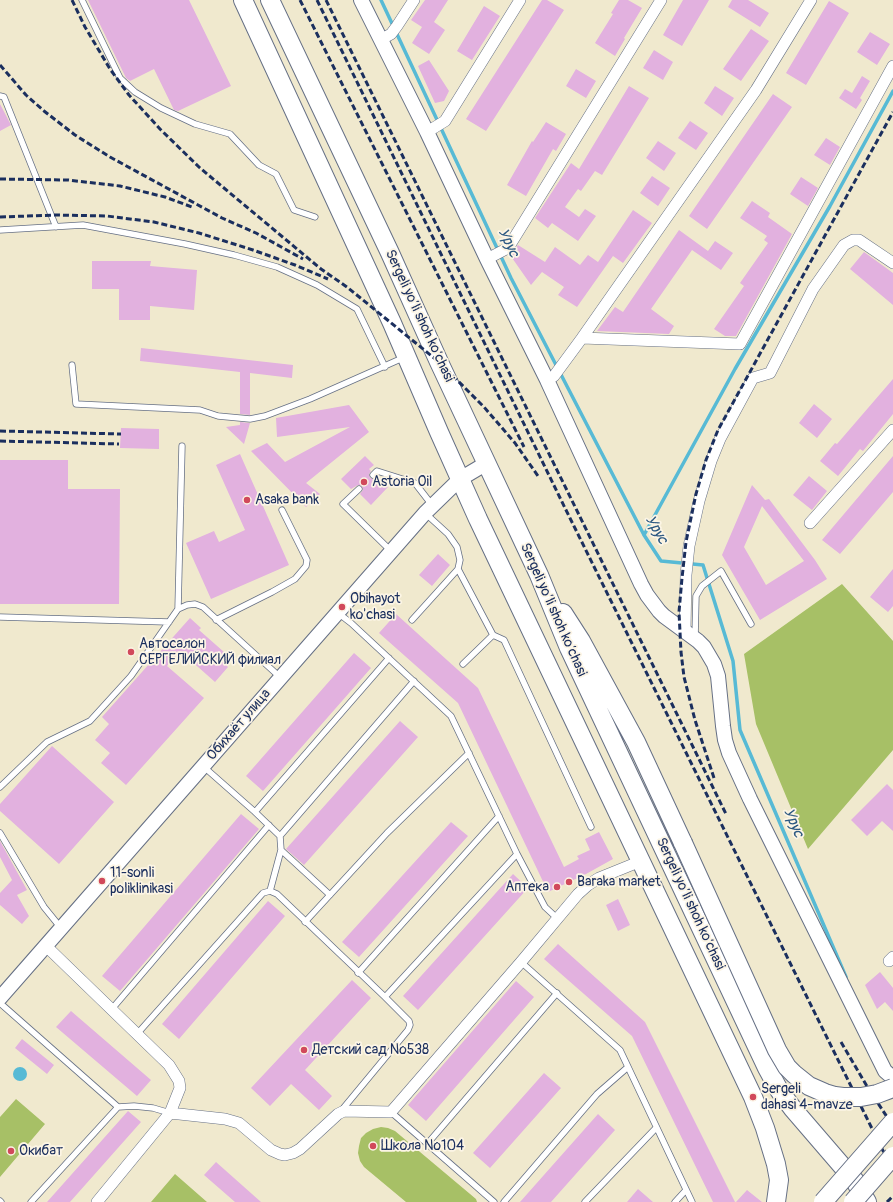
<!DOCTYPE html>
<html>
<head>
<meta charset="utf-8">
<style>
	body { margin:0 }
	canvas { display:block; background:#f0e9ce }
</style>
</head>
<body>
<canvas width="893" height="1202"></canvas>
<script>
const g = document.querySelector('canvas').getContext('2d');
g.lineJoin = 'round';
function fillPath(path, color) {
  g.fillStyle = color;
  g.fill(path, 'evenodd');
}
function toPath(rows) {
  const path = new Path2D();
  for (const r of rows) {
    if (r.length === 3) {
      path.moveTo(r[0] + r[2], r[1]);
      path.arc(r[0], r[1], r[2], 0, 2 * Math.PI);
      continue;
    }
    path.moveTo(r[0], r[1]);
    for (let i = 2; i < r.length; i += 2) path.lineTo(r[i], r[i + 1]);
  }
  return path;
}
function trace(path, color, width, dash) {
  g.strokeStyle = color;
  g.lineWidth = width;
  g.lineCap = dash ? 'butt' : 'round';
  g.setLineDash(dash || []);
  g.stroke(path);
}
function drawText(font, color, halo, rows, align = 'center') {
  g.font = font + ' Pangolin,sans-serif';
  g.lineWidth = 3.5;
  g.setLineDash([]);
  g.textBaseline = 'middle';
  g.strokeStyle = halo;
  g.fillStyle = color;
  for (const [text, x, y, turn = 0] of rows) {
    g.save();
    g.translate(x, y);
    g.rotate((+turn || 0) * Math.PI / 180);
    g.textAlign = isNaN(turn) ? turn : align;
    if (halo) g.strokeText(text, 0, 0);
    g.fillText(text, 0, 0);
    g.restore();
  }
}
const green = toPath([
	[842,584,893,641,893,750,808,849,756,724,744,654],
	[16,1099,45,1124,0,1177,0,1117],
	[381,1127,388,1128,395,1131,476,1199,477,1202,406,1202,364,1167,360,1161,358,1153,359,1146,361,1138,366,1133,373,1129],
	[175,1174,207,1202,151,1202]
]);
const water = toPath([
	[20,1074,7]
]);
const stream = toPath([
	[381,0,511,278,644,535,661,561,703,565,733,661,740,730,846,977],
	[644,535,735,369,830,206,893,91]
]);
const building = toPath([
	[88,0,189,0,231,86,178,111,174,110,154,69,130,81,126,78],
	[425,0,448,0,434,22,445,30,429,54,412,43,422,27,411,20],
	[542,0,547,0,564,10,486,131,466,119],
	[619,0,628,0,642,8,624,38,625,39,615,56,595,43,613,14,611,13],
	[683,0,709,0,682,46,663,35],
	[732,0,748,0,769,13,760,27,728,7],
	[829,1,849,13,806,85,786,73],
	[484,6,500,16,472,60,457,51],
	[751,29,769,41,741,81,723,69],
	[870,32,890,44,877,65,857,52],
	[654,50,673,62,663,80,643,68],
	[429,60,449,91,444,101,435,103,418,66],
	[576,69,596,81,586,98,566,86],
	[862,76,870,81,860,98,862,100,856,109,839,98,845,89,852,93],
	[629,86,649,98,602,175,595,171,581,191,578,189,565,207,579,217,585,209,596,216,578,241,552,223,548,228,535,218,571,163,579,169],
	[715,86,734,98,722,116,704,103],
	[773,94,792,107,707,229,689,216],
	[0,104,11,125,0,131],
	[690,121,708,133,696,150,678,138],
	[546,122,566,134,556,151,553,149,526,196,507,185,532,141,533,142],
	[826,138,840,147,830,165,814,155],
	[658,141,676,153,664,171,646,158],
	[652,176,670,188,658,206,640,193],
	[801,177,818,188,808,206,790,194],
	[752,201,770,213,768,217,792,234,736,336,725,336,714,329,744,286,740,283,768,243,764,240,767,236,740,218],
	[633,210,652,223,623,263,613,256,577,307,558,295,564,287,542,272,531,285,510,255,518,245,545,262,555,247,580,265,588,255,598,262],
	[679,230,708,251,715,241,733,253,721,270,692,250,651,309,674,326,669,334,597,331,615,307,623,312],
	[864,252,893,273,893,305,850,269],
	[92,261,151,261,150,266,197,270,194,310,150,306,150,320,119,320,119,289,92,289],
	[141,348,293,365,292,378,250,373,250,415,240,414,240,372,140,361],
	[893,379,893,414,863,451,860,449,838,476,820,461,835,443,837,444],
	[814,404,832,419,817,438,799,423],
	[349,405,369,432,306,483,320,494,306,507,251,451,267,443,285,462,350,427,277,437,276,418],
	[240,422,250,423,244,444,226,427,240,425],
	[121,428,159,429,159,449,120,448],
	[240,454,289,565,211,599,186,543,214,531,219,542,245,530,216,465],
	[365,456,374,465,369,469,371,471,369,474,370,478,374,479,377,477,388,487,371,505,360,494,363,490,362,486,358,485,351,489,341,479],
	[893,456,893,492,840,554,822,540],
	[0,460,68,460,68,489,120,489,119,604,0,604],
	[809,476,827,491,812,510,793,495],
	[752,485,765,500,769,499,815,560,827,579,760,620,722,555],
	[762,506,804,561,766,585,744,547],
	[438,554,450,565,432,586,419,575],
	[893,569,893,606,888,612,870,597],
	[396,614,478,688,564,867,579,859,577,856,590,850,585,839,599,832,613,859,586,874,548,892,458,703,379,633],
	[190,618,201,628,199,630,224,652,219,658,228,667,215,682,180,651,167,666,204,698,126,785,101,763,110,753,95,740,109,724,102,717],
	[354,653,371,668,263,791,246,776],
	[400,721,418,737,304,865,286,849],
	[52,746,114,802,59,864,0,811,0,804],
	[887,784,893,790,893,831,882,821,867,836,851,820],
	[241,814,259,829,120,991,102,976],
	[451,822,468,836,359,957,342,942],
	[0,841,27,890,17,895,29,916,22,924,0,905,0,893,12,880,0,857],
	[513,874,528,888,418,1010,403,996],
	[618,899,630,925,618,931,606,905],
	[268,901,285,916,179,1039,162,1024],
	[558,944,645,1022,735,1202,713,1202,632,1036,544,959],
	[880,972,893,988,893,1011,885,1002,877,1009,865,985],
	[352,980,371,998,305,1070,332,1096,319,1110,291,1084,270,1106,251,1088],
	[516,981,534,997,426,1121,408,1105],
	[71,1011,151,1080,137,1096,56,1027],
	[22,1039,54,1065,47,1074,15,1048],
	[544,1073,561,1088,490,1168,473,1153],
	[128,1111,141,1122,70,1202,47,1202],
	[598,1114,615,1130,551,1202,520,1202],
	[216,1162,261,1202,235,1202,204,1175],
	[638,1189,653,1202,627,1202],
	[747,1190,762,1202,736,1202]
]);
const service = toPath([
	[82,0,120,78,135,92,161,108,195,124,230,134,259,165,276,174,294,210,315,217],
	[0,96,4,97,56,227],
	[0,230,83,225,185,244,234,255,277,267,317,285,357,309,385,367],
	[72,365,76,404,200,410,218,416,250,419,265,416,310,399,405,357],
	[373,475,377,471,415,483,432,505],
	[359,489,343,504,391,551],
	[458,569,493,635,463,664],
	[178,609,182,446],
	[338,613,351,623,451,716,517,854,545,907,558,919],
	[0,617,169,622],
	[216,620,272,592,295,579,306,566,307,560,282,510],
	[412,620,458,569,460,560,457,547,448,534,425,513],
	[493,635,504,640,591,827],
	[695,638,696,596,702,586,721,571,751,624],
	[204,767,255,812,280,836,281,850,330,895],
	[0,787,47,742,90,721,131,676,178,609,187,605,195,604,203,607,281,678],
	[255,812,389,658],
	[0,833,44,907,61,928],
	[280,836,414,681],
	[270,891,281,850],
	[305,922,387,833,469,753],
	[521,962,620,1050,692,1202],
	[358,973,499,816],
	[0,1003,118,1107,134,1106,153,1108,170,1113],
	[111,1010,269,825],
	[137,1034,263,893,270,891,277,894,385,997,517,854],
	[341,1111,408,1030,410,1025,409,1021,385,997],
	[391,1112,494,1202],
	[428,1143,557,993],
	[0,1201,1,1202],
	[31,1202,118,1107],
	[504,1202,597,1094,628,1067],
	[585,1202,656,1128],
	[675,1202,686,1190]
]);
const minor = toPath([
	[382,39,391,34,397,26,414,0],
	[427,132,445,121,520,0],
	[487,259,508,248,661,0],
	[582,338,740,344,893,66],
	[547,380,554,376,582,338,756,90,811,0],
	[810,523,893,430],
	[685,631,686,575,689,546,699,501,711,461,720,439,753,378,770,373,813,289,844,245,853,240,859,240,893,263],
	[46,946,169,1065,179,1081,180,1088,170,1113,97,1202],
	[889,961,893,957],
	[170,1113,225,1119,239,1123,271,1150,280,1154,285,1155,293,1153,300,1149,338,1114,344,1111,391,1112,521,962,578,894,588,885,599,878,641,861]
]);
const tertiary = toPath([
	[361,0,427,132,487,259,547,380,641,584,647,595,659,611,664,616,698,641,704,647,714,664,718,676,723,726,725,740,729,753,750,799,885,1071,893,1078],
	[0,998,425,513,460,479,487,463]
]);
const primary = toPath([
	[243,0,392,323,439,432,478,519,753,1097,765,1128,776,1164,779,1180,776,1202],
	[270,0,390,253,439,362,539,575,569,648,767,1068,779,1090,793,1109,855,1181,867,1202],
	[563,613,581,641,636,742,683,843]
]);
const rail = toPath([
	[72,0,85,27,110,69,129,95,160,129,200,168,321,269,347,287,439,362,484,407,515,443,538,476],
	[300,0,524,447],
	[317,0,565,508,893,1171],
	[326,0,726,814],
	[0,65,26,95,44,111,75,135,110,157,222,218,256,233,303,259],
	[0,179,68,180,120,186,165,197,192,207],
	[0,217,56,215,107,216,154,222,199,233,253,250,295,265,328,279],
	[0,431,121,434],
	[0,441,119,444],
	[714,778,695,720,684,677,681,652,679,612,682,578,686,542,696,494,706,460,718,430,893,112],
	[841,1042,868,1088,893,1126],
	[887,1202,893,1196]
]);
const primaryBridge = toPath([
	[683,843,777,1050,787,1067,794,1074,809,1086,825,1093,835,1096,843,1097,861,1097,877,1094,893,1088],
	[823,1202,893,1122],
	[853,1202,893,1156]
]);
const markers = [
	[364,482,4,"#d1495b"],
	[247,500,4,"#d1495b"],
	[342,607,4,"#d1495b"],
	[131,652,4,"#d1495b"],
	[102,881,4,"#d1495b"],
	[569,882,4,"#d1495b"],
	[557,887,4,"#d1495b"],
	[304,1050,4,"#d1495b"],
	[753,1097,4,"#d1495b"],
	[373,1146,4,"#d1495b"],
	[11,1151,4,"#d1495b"]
];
const streetNames = [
	["Sergeli yo‘li shoh ko‘chasi",419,316,65],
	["Sergeli yo‘li shoh ko‘chasi",553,610,66],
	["Обихаёт улица",239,725,-49],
	["Sergeli yo‘li shoh ko‘chasi",690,904,65]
];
const poiNames = [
	["Astoria Oil",372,482],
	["Asaka bank",255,500],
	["Obihayot",350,599],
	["ko'chasi",350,615],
	["Автосалон",139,644],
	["СЕРГЕЛИЙСКИЙ филиал",139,660],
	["11-sonli",110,873],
	["poliklinikasi",110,889],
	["Baraka market",577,882],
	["Аптека",549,887,"right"],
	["Детский сад №538",312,1050],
	["Sergeli",761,1089],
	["dahasi 4-mavze",761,1105],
	["Школа №104",381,1146],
	["Окибат",19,1151]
];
const waterNames = [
	["Урус",508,243,65],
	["Урус",656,530,60],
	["Урус",793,823,67]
];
fillPath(green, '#a7c066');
fillPath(water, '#57bad5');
trace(stream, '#57bad5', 3.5);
fillPath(building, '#e2b1df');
trace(service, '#667085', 7);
trace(minor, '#667085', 12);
trace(tertiary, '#667085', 16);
trace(primary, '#667085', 20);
trace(service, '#fff', 5.5);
trace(minor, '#fff', 11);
trace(tertiary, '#fff', 14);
trace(primary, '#fff', 18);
trace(rail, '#1b2f5e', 3, [6, 3]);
trace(primaryBridge, '#667085', 20, []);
trace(primaryBridge, '#fff', 18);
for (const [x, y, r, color] of markers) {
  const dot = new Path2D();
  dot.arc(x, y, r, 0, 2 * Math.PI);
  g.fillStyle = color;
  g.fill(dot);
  trace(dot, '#fcf5e5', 1.5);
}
drawText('14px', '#1b2f5e', '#fcf5e5', streetNames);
drawText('14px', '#1b2f5e', '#fcf5e5', poiNames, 'left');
drawText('italic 15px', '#2d5982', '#fcf5e5', waterNames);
</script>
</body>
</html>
